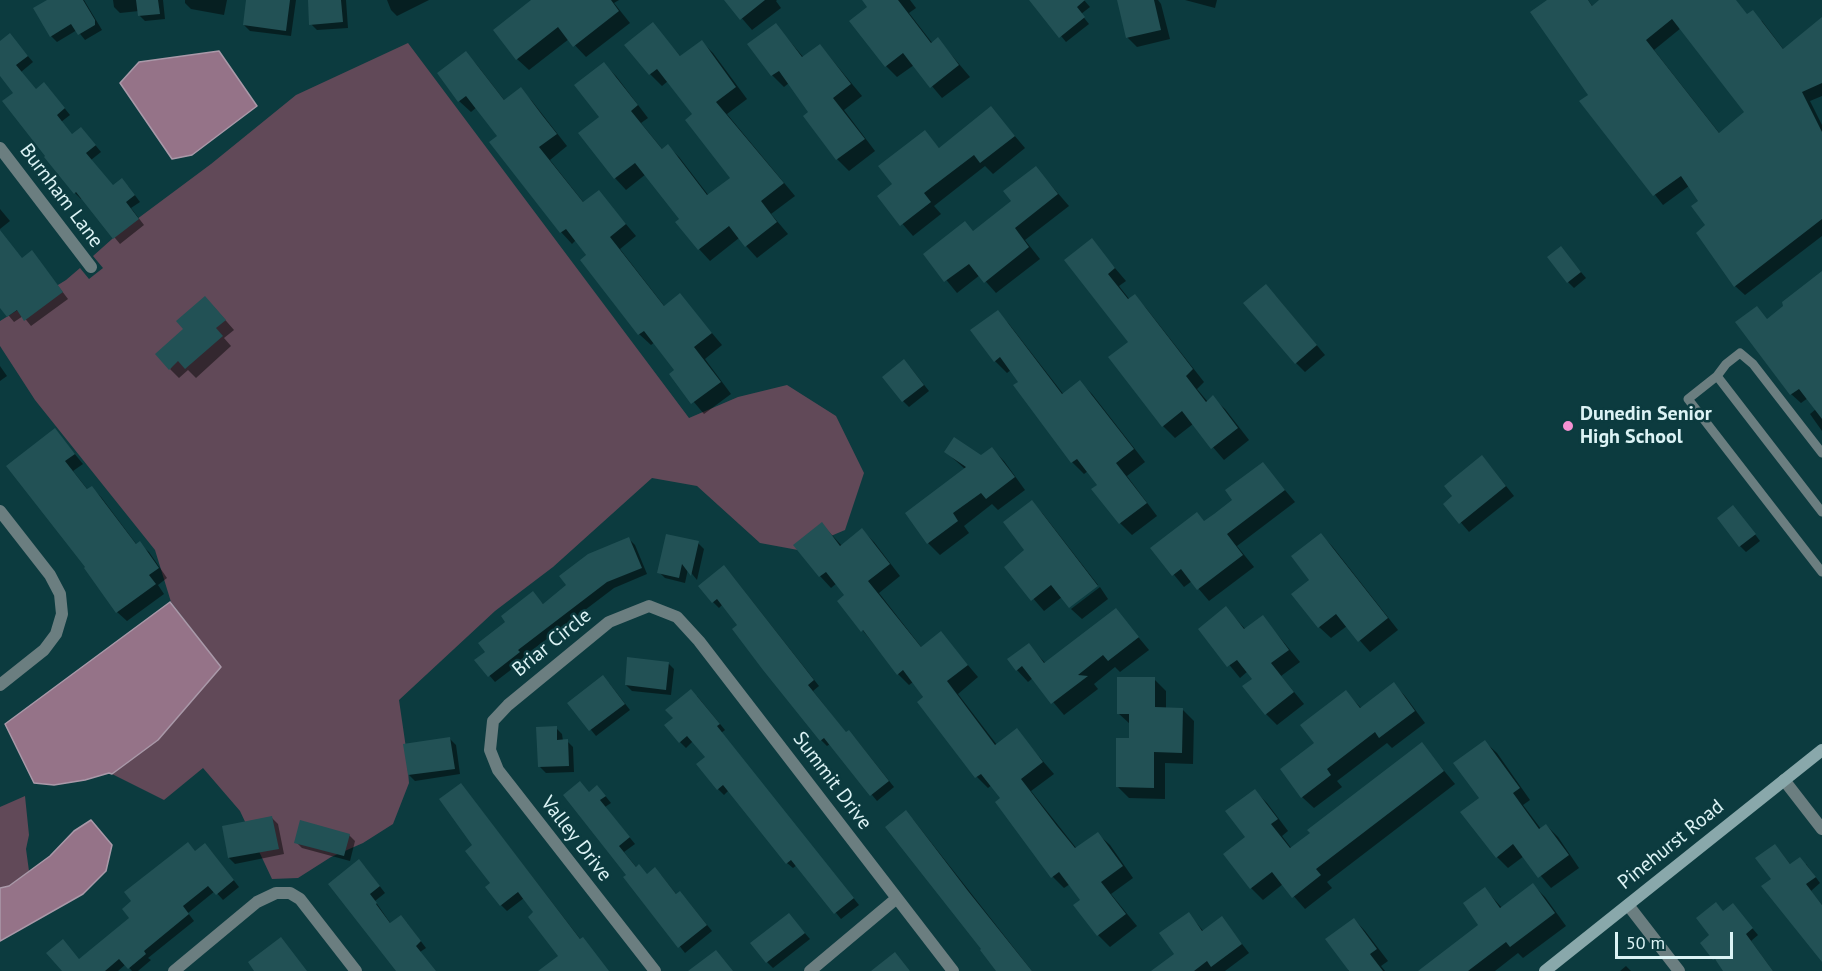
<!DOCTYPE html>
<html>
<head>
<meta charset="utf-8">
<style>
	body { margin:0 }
	#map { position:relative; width:1822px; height:971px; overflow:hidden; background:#0c3b3f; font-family:"PT Sans",sans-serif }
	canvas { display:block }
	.scale { position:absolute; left:1615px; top:932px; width:118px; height:27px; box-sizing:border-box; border:3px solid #dcf3f5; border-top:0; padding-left:8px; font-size:18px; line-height:21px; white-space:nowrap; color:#dcf3f5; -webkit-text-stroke:4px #0c3b3f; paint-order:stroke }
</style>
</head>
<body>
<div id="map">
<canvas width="1822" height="971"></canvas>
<div class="scale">50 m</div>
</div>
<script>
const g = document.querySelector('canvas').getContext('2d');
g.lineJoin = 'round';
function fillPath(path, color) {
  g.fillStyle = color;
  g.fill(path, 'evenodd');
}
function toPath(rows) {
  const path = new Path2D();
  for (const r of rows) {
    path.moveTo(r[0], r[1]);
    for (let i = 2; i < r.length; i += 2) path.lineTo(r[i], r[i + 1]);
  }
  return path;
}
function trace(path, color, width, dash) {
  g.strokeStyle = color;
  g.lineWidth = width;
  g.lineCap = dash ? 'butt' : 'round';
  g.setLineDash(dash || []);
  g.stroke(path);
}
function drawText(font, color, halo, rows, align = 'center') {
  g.font = font + ' "PT Sans",sans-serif';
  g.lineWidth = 5;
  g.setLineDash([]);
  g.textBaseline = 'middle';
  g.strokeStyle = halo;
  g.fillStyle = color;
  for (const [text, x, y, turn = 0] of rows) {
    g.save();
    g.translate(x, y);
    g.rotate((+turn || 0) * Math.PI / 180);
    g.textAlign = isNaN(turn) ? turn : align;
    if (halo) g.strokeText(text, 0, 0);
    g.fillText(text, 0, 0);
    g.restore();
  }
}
const green = toPath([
	[408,43,689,418,738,397,787,385,836,416,864,473,845,530,798,550,760,543,697,486,652,478,553,567,495,611,399,700,406,748,409,783,393,824,363,843,331,857,298,878,272,879,240,811,203,768,164,800,112,774,158,740,221,667,171,602,155,550,35,400,0,346,0,321,66,280,80,268,89,279,103,268,93,256,121,231,211,164,296,95],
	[25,796,29,835,26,849,29,871,9,886,0,888,0,807]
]);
const water = toPath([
	[219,51,257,106,192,155,172,159,120,83,139,62,219,51],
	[170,602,221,667,158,740,112,774,109,773,85,780,54,785,34,783,5,724,170,602],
	[91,820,112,845,106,871,83,894,0,941,0,888,9,886,50,856,74,831,91,820]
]);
const shadow = toPath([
	[50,0,84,0,102,30,85,40,77,30,57,42,51,36],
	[113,0,163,0,165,19,145,21,139,15,139,11,120,13,114,7],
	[185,0,227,0,224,15,191,9,185,3],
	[247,0,296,0,291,36,250,31,244,25],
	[309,0,346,0,348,28,317,30,311,24],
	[387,0,429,0,397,16,391,10],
	[533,0,619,0,614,3,630,23,586,57,569,39,529,70,517,59],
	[726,0,777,0,776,1,781,8,752,30],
	[864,0,910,0,916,8,909,13,933,44,938,39,970,77,942,98,914,65,897,77,886,66,869,7],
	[1031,0,1084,0,1090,7,1081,14,1089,24,1066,42],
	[1125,0,1158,0,1161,4,1170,39,1137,47,1127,37],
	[1185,0,1217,0,1215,8],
	[1549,0,1588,0,1593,7,1602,0,1735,0,1748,16,1762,21,1784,50,1822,19,1822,96,1810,101,1822,125,1822,236,1745,295,1735,286,1698,233,1707,225,1700,201,1689,186,1663,205,1582,102,1590,95],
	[1681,28,1746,113,1720,134,1654,50],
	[653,24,681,57,702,42,713,53,747,99,727,114,795,196,771,214,788,234,757,258,739,238,710,261,699,249,681,219,646,174,626,190,615,178,601,117,604,64,616,76,648,118,641,123,663,150,668,146,679,157,709,196,733,178,694,114,668,81,662,86,650,74],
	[776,25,804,58,820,45,862,96,844,110,875,151,849,171,837,159,805,116,810,112,789,83,784,87,772,75,750,44],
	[10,35,33,62,21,72,36,90,50,90,70,115,61,122,73,136,87,135,101,152,91,160,113,187,128,186,140,202,131,208,144,225,120,244,82,198,81,199,75,193,15,93,0,74,0,42],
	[466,53,477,65,505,101,520,89,532,101,567,146,550,160,584,203,599,192,636,236,620,249,665,307,680,295,722,345,705,359,731,394,704,414,671,375,677,370,655,342,651,345,639,334,576,240,572,244,561,232,492,142,499,136,477,107,471,112,459,101],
	[991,108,1025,148,993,174,985,166,934,206,941,214,913,236,879,197,894,185,924,132,940,149],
	[1036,168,1069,206,1025,240,1040,259,996,293,980,275,957,293,925,254,974,232,1013,201],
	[0,209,10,221,0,229],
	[0,231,22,259,37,258,68,299,31,326,23,316,14,322,0,305],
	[1091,240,1126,281,1119,286,1130,300,1135,296,1146,308,1204,382,1197,389,1208,402,1213,398,1225,409,1249,440,1224,460,1193,424,1175,438,1163,426],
	[1561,248,1586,278,1574,288,1568,282],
	[1822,273,1822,431,1810,414,1816,409,1808,398,1801,403,1791,394,1768,320],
	[1275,295,1325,355,1305,372,1296,363],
	[214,307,234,330,224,338,231,346,196,378,188,370,179,378,170,369],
	[997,312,1009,324,1064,395,1080,382,1092,394,1145,462,1127,476,1157,516,1132,535,1120,523,1094,489,1099,485,1088,471,1084,474,1072,462,1011,370,1007,373,995,361,972,331],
	[0,366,7,376,0,381],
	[910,367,929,391,909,407,903,401],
	[55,430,83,464,73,471,88,490,92,488,101,497,137,545,139,543,149,552,167,578,158,585,164,594,127,621,117,612,86,569],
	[992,449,1004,461,1025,490,998,510,992,504,964,526,969,533,940,555,928,543,965,469,946,452,981,457],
	[1263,464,1295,502,1237,546,1254,567,1209,601,1192,581,1184,587,1152,548,1205,523,1235,500],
	[1491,467,1514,496,1469,532,1445,504],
	[1032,502,1043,514,1098,585,1069,606,1062,597,1044,611,1006,567,1026,550],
	[1739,513,1760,541,1746,552,1740,546],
	[822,524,842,546,862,530,874,542,900,576,879,593,922,648,941,633,978,677,958,694,997,745,1016,730,1054,774,1031,791,1077,849,1098,834,1110,845,1133,878,1111,894,1137,926,1110,947,1098,935,1075,905,1082,900,1070,884,1064,888,1053,877,997,802,1002,799,992,785,988,788,977,777,913,682,909,685,898,674,839,601,846,595,837,583,831,588,820,576],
	[1321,535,1332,546,1398,630,1370,652,1347,626,1331,638,1319,627,1311,580],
	[629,539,635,545,647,574,614,588,523,657,525,659,495,682,476,660,487,652,508,622,533,593,544,605],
	[698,543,704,549,697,580,688,569,685,583,665,578,659,572],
	[730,573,819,686,813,691,847,734,855,738,894,787,877,801,830,744,827,746,821,740,734,629,740,625,723,604,719,608,713,602],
	[1100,587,1108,599,1082,619,1071,609],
	[1226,608,1246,630,1263,617,1300,662,1281,676,1304,704,1277,725,1266,714,1254,679,1248,671,1240,678,1200,629],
	[1116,610,1149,650,1120,672,1115,667,1094,684,1098,689,1064,715,1033,678,1028,682,1017,670,1029,645,1046,664],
	[668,663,674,669,671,695,632,691,626,685],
	[1154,679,1166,691,1166,709,1183,710,1194,721,1193,764,1165,763,1165,799,1129,798,1118,787,1131,740,1130,724,1118,713],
	[609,683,630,710,596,736,569,703],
	[1394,684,1405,696,1425,723,1392,748,1387,743,1337,781,1342,787,1314,808,1302,797,1316,743,1346,692,1362,709],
	[697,696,725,730,721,733,859,905,841,919,797,865,793,868,787,863,729,790,724,795,718,789,707,758,693,741,686,748,680,742],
	[556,728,562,734,563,741,567,741,573,747,574,772,546,773,540,767],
	[450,739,456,745,460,774,415,781,409,775],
	[1485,742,1497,753,1530,800,1523,805,1541,829,1546,825,1558,837,1579,868,1551,888,1524,856,1508,868,1497,857,1481,798],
	[1422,744,1455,784,1327,882,1332,888,1305,909,1283,884,1263,900,1251,888,1247,837,1255,791,1267,803,1288,831,1282,836,1292,849],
	[461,784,581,940,608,971,565,971,560,956,535,913,524,898,507,911,501,905,474,846],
	[589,793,603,793,611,803,605,807,635,844,624,852,637,868,648,875,661,875,677,895,686,899,712,931,685,953,625,877,628,875],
	[272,818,278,824,284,854,235,864,229,858,224,827],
	[912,818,1032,971,1001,971],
	[349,835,355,841,350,861,302,848,296,842],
	[211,851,239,887,223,900,215,891,188,913,194,921,148,958,151,960,138,971,132,971,126,964,118,971,63,971,80,960,131,918,196,852],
	[1780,851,1791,865,1806,864,1820,883,1811,891,1822,905,1822,958,1773,879],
	[365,867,385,893,375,901,391,924,407,923,426,948,420,952,435,971,397,971,330,884],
	[1533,885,1545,897,1566,926,1523,958,1518,953,1495,971,1420,971,1480,925,1485,889,1502,908],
	[1738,911,1758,935,1751,941,1773,971,1725,971,1702,943,1712,936,1723,912],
	[1189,914,1204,932,1222,918,1249,953,1225,971,1153,971,1176,954],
	[789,915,810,939,773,968,767,962],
	[1354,919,1365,931,1388,961,1381,966,1385,971,1348,971,1350,969],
	[1626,966,1631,971,1620,971]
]);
const building = toPath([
	[47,0,83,0,95,20,95,25,78,35,71,24,50,37,33,8],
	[136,0,158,0,160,14,138,16],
	[246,0,290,0,286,31,243,25],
	[308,0,341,0,343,22,309,25],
	[531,0,611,0,619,11,573,47,558,27,516,60,493,30],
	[724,0,765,0,740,20],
	[862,0,898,0,931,43,938,37,959,65,930,88,903,53,885,67,849,21,867,7],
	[1029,0,1085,0,1077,7,1085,17,1059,38],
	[1117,0,1154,0,1161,30,1126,38],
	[1547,0,1588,0,1592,6,1599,0,1736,0,1747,14,1753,10,1783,49,1822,17,1822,83,1802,92,1822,132,1822,219,1734,287,1696,233,1705,225,1691,206,1698,201,1681,176,1653,196,1579,101,1588,95,1530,12],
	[1672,19,1744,112,1719,133,1646,40],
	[653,22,680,56,702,40,736,87,716,102,784,183,761,201,777,222,745,247,729,226,698,250,675,222,679,219,635,163,614,179,578,133,599,117,574,85,604,62,638,105,631,111,662,149,668,144,707,195,730,178,685,120,692,114,657,69,649,75,624,45],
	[776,23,802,57,820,44,851,84,833,98,865,139,836,160,803,116,808,112,779,71,771,76,747,44],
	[10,33,28,56,16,65,36,89,44,82,65,108,57,115,72,134,81,127,96,145,86,153,113,185,122,178,135,195,126,202,139,219,113,239,76,192,74,194,44,157,45,156,2,101,13,93,0,76,0,41],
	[466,51,504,100,521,87,542,115,557,134,539,147,583,202,599,190,626,224,610,237,664,306,680,293,712,333,694,347,721,382,691,404,669,374,674,370,644,331,638,335,580,260,586,255,566,229,560,233,489,142,497,136,466,96,458,102,437,73],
	[991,106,1015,136,980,163,974,155,924,193,931,202,900,226,877,196,892,184,878,166,925,130,939,148],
	[1036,166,1058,194,1015,228,1029,247,984,283,969,264,944,282,923,254,965,221,973,231,1011,201,1003,191],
	[0,230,22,258,32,250,63,292,24,321,17,310,7,317,0,308],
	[1092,238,1115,268,1108,274,1128,299,1135,294,1193,369,1186,376,1206,402,1213,395,1238,428,1211,449,1182,411,1162,427,1108,357,1128,342,1064,260],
	[1561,246,1581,272,1567,283,1547,257],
	[1822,271,1822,419,1799,389,1790,395,1735,322,1757,306,1767,319,1783,306,1782,302],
	[1266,284,1317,345,1295,364,1243,303],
	[205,296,226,320,216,328,223,336,185,369,178,361,169,370,155,354,183,329,176,321],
	[998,310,1062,394,1080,380,1134,449,1116,463,1147,503,1119,524,1091,489,1097,485,1077,459,1071,463,1013,385,1018,382,1000,357,994,362,970,330],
	[904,359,924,385,902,402,882,377],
	[55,428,75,454,65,461,87,489,92,486,136,544,140,541,159,568,149,575,156,584,116,613,84,568,85,567,6,466],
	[954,437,981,455,992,447,1015,477,986,499,981,493,953,513,958,521,927,544,905,513,966,467,944,452],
	[1482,455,1506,486,1459,524,1443,504,1452,496,1444,486],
	[1263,462,1285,490,1227,534,1243,555,1197,590,1181,569,1172,576,1150,548,1197,512,1204,521,1214,514,1232,500,1225,490],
	[1032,500,1098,586,1069,608,1051,585,1031,601,1004,567,1024,550,1003,522],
	[1733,505,1756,534,1739,547,1717,518],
	[822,522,840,546,862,528,890,564,868,581,921,647,941,631,968,665,947,681,995,745,1017,728,1043,762,1021,779,1057,826,1075,848,1098,832,1123,866,1101,882,1126,914,1097,936,1073,905,1080,900,1059,872,1051,878,995,802,1000,798,981,774,975,778,917,702,923,697,903,670,897,675,863,630,861,632,837,601,844,595,826,572,819,577,793,545],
	[1321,533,1388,618,1358,642,1336,614,1318,628,1291,594,1309,580,1291,556],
	[666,534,699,541,691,576,682,564,679,578,657,573],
	[629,537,642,568,607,582,518,650,520,652,488,677,474,660,485,652,478,643,505,622,501,616,533,591,543,604,566,585,559,576,588,554],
	[724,565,814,680,808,685,846,732,849,730,889,781,870,796,824,738,820,741,763,670,732,629,737,625,717,599,712,603,698,586],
	[1226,606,1244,629,1263,615,1289,650,1271,663,1294,692,1265,715,1242,686,1252,679,1237,660,1227,667,1198,629],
	[1116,608,1139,637,1108,661,1103,655,1078,675,1088,676,1051,704,1022,666,1016,671,1007,659,1029,643,1044,663],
	[627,657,669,662,666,690,625,685],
	[603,675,625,704,589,731,567,703],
	[1117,677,1155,677,1155,707,1183,708,1182,753,1154,752,1154,788,1116,787,1116,738,1129,738,1129,714,1117,714],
	[1394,682,1415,711,1379,738,1375,732,1327,769,1331,775,1301,798,1280,769,1314,743,1300,725,1346,690,1360,708],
	[691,689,720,724,717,726,854,898,834,914,791,860,786,864,723,785,717,790,696,764,705,757,687,736,679,743,664,725,673,718,665,710],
	[557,726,557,740,568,739,569,766,538,767,536,727],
	[450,737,455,769,408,775,403,744],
	[1485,740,1520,788,1513,793,1539,829,1546,824,1569,855,1538,878,1513,844,1496,858,1460,812,1479,798,1453,763],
	[1422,742,1444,771,1316,869,1321,875,1292,898,1272,872,1250,889,1223,854,1245,837,1225,811,1255,789,1278,819,1271,824,1290,848,1310,833,1307,830],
	[580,781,589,792,597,785,606,796,600,800,630,837,619,846,636,867,639,864,647,874,655,867,676,894,680,891,707,925,678,948,623,877,626,875,563,795],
	[461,783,580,939,583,937,609,971,538,971,558,956,528,917,533,912,518,892,500,906,485,887,490,883,465,851,472,845,439,799],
	[906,810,968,891,1032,971,996,971,980,950,981,949,885,827],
	[272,816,279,849,228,858,222,826],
	[300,820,350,834,344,856,294,843],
	[188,842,195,851,205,843,234,880,216,895,208,886,183,906,189,914,144,951,146,954,128,969,119,959,105,971,62,971,46,953,63,939,79,959,129,918,122,909,131,901,124,892],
	[1775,844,1790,864,1800,857,1816,877,1806,884,1822,905,1822,962,1761,886,1771,879,1755,858],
	[359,859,380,886,370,894,377,903,376,904,390,923,401,915,421,941,416,946,436,971,396,971,328,884],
	[1533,883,1555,913,1510,947,1506,942,1468,971,1418,971,1478,925,1463,903,1485,887,1500,908],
	[1716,902,1723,911,1733,903,1753,928,1746,934,1773,971,1723,971,1715,959,1713,960,1700,943,1709,935,1696,918],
	[1189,912,1202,931,1222,916,1242,944,1211,967,1207,961,1194,971,1151,971,1174,954,1159,933],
	[789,913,805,933,766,963,750,943],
	[1354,918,1377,949,1370,954,1383,971,1349,971,1325,939],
	[281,937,307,971,254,971,248,962],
	[716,950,733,971,688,971],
	[895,952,910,971,871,971]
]);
const lane = toPath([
	[1717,376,1822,512],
	[1822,453,1753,364,1740,353,1726,364,1717,376,1688,399,1822,572]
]);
const street = toPath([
	[0,148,91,267],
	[0,511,50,575,60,594,62,614,56,634,44,650,0,685],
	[1784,780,1822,829],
	[1628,905,1679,971],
	[174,971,257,902,276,893,290,893,300,899,356,971],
	[655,971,498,770,490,750,493,721,508,705,609,622,649,606,677,617,699,641,953,971],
	[810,971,897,898]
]);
const secondary = toPath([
	[1545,971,1822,750]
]);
const markers = [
	[1568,426,6,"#f591d2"]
];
const streetNames = [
	["Burnham Lane",61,196,53],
	["Briar Circle",552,643,-39],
	["Summit Drive",832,781,53],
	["Valley Drive",576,839,52],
	["Pinehurst Road",1671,845,-39]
];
const poiNames = [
	["Dunedin Senior",1580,414],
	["High School",1580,437]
];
fillPath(green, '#614958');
fillPath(water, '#957388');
trace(water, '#aa99a9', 1.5);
fillPath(shadow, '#0007');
fillPath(building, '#225155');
trace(lane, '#6b7e80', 9);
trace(street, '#6b7e80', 12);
trace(secondary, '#89a8ab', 12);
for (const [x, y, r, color] of markers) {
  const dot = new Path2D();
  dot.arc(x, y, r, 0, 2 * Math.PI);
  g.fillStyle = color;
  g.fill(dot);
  trace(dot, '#0c3b3f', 2);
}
drawText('20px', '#dcf3f5', '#0c3b3f', streetNames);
drawText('bold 20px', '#dcf3f5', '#0c3b3f', poiNames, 'left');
</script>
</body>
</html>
